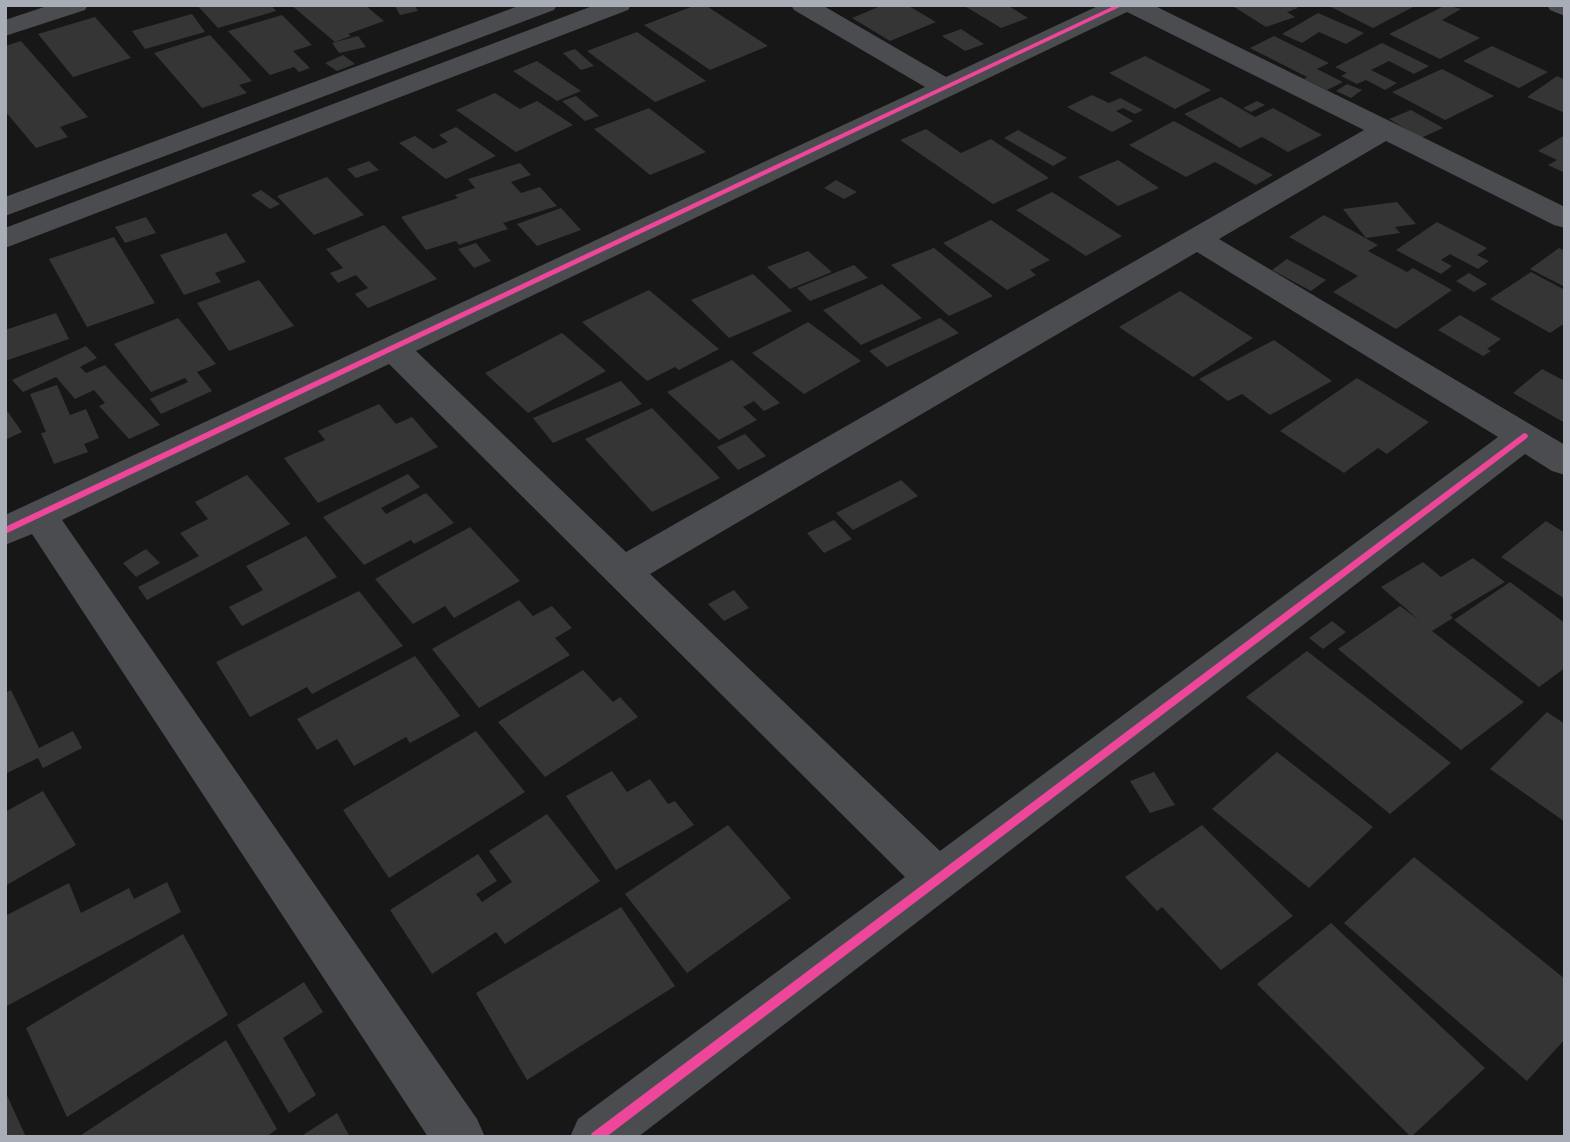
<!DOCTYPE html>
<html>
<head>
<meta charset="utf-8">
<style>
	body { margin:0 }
	#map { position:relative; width:1570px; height:1142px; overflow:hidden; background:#171717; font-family:Cabin,sans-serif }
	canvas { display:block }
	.frame { position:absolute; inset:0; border:7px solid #a8adb8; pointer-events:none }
</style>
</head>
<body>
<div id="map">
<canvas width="1570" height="1142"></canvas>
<div class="frame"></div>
</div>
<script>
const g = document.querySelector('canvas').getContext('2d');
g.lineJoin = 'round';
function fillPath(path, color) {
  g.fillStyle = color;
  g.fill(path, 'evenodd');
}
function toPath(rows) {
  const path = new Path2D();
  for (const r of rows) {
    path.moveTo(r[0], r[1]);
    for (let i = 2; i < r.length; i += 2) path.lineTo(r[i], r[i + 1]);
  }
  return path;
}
const building = toPath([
	[197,5,271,5,276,11,218,28],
	[291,5,365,5,384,21,348,34,351,36,335,42],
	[414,5,418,11,400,15,395,6],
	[696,5,705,5,768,46,710,70,644,25],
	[883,5,907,5,936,22,890,41,852,18],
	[963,5,1007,5,1028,18,1001,28],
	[1231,5,1294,5,1298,8,1287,12,1295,17,1266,27],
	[1331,5,1417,5,1373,28,1329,6],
	[1446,5,1461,9,1442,20,1480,38,1440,59,1389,34],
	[1318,13,1364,33,1346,44,1319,32,1302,43,1282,34],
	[192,14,205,32,145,49,132,31],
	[282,15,312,45,293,51,310,68,299,72,294,67,270,75,228,31],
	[95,17,131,58,73,77,38,34],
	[961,29,984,44,965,51,942,36],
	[637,32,706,81,655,102,587,51],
	[210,35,252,81,239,85,247,93,202,108,154,53],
	[358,36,366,47,339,53,332,43],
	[1274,36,1329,63,1317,69,1343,82,1327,90,1304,79,1307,77,1250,48],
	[21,41,88,117,60,127,68,137,36,148,5,111,5,46],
	[1382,43,1429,66,1414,74,1389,61,1371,70,1397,83,1385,90,1366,80,1357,84,1341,76,1347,73,1335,67],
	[1492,46,1548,72,1519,88,1463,61],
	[575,49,594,66,581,70,563,53],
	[343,55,355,64,337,71,325,63],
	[1145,56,1211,90,1175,109,1109,73],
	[537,61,581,91,557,101,513,71],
	[1442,69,1494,96,1445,120,1392,92],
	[1557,76,1565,80,1565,113,1527,97],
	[1347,84,1362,90,1351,98,1336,91],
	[495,93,520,109,537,101,573,125,516,152,456,110],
	[1092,95,1109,103,1120,98,1143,110,1135,114,1123,108,1116,111,1133,121,1112,132,1067,107],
	[576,96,599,116,585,121,562,101],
	[1221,97,1255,117,1273,108,1322,135,1288,152,1262,137,1240,148,1184,114],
	[1257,101,1265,105,1251,112,1243,108],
	[649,108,706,152,650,175,594,129],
	[1411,110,1443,128,1421,138,1389,119],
	[1174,121,1273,175,1256,185,1215,162,1186,177,1129,145],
	[456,127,496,156,446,179,399,143,415,136,433,149,448,142,439,135],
	[926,129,961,153,991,139,1049,178,993,204,900,140],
	[1018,130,1067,158,1053,166,1004,138],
	[1565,135,1565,173,1548,165,1557,160,1538,151],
	[1118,160,1159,188,1118,206,1078,177],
	[369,161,379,170,356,178,347,169],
	[520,163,531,175,511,182,521,193,540,187,557,206,503,223,508,229,459,245,456,241,426,250,401,217,458,198,455,195,475,188,468,179],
	[327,177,364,215,314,235,277,196],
	[836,180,857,192,844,199,824,188],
	[261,190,280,204,270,209,251,195],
	[1052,192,1122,236,1086,256,1016,210],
	[1397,202,1416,224,1395,227,1400,233,1366,238,1343,209],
	[561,208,581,230,537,246,517,224],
	[1324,215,1378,245,1368,251,1407,272,1413,268,1452,290,1396,329,1333,292,1358,276,1289,237],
	[146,217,156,233,125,243,115,227],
	[991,220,1050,260,1030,270,1036,275,1007,290,943,243],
	[1437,222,1487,248,1477,255,1489,261,1478,269,1450,254,1441,260,1452,266,1441,274,1396,250],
	[384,225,437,279,368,308,355,294,368,288,356,275,338,283,330,273,343,268,326,249],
	[226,233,246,262,215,273,221,282,184,295,160,255],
	[114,237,155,303,87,327,49,259],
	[476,243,491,261,474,268,458,249],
	[934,248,993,296,949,316,891,265],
	[1559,248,1565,251,1565,287,1530,269],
	[808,251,832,272,790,289,767,267],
	[1287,259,1326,280,1311,291,1272,270],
	[854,265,868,278,810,301,797,288],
	[1531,272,1565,290,1565,323,1550,333,1490,299],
	[1469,273,1487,284,1474,292,1456,281],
	[753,274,792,311,729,338,691,300],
	[259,280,294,326,229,351,197,303],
	[882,284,922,318,861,345,823,310],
	[649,290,719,349,679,370,675,367,647,381,582,322],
	[1180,291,1253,338,1193,377,1119,327],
	[56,313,69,339,5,361,5,330],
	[1460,315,1501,339,1487,349,1491,351,1483,356,1438,330],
	[178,318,216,364,197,372,212,391,161,414,150,399,188,382,185,378,151,392,114,344],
	[940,318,959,333,887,367,869,351],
	[808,322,861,361,804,394,752,353],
	[562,333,606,371,528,413,485,373],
	[1274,340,1332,381,1270,415,1242,394,1228,401,1199,379],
	[86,346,97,358,80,367,86,373,105,365,160,425,129,439,99,406,105,403,94,390,75,399,56,377,23,392,12,380],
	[732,360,780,403,764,411,754,401,743,407,757,420,719,440,667,392],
	[1542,369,1565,381,1565,423,1513,393],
	[1357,378,1429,422,1387,454,1378,448,1344,473,1280,431],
	[621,381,642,404,553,443,533,418],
	[57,385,70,415,86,409,99,438,84,444,88,452,54,464,41,433,46,432,30,394],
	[379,404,396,424,412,417,438,447,318,503,284,458,325,440,318,431],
	[5,408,22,432,5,440],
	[652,408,720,478,652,512,585,439],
	[745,434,766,456,738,470,717,447],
	[408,474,420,487,381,508,386,514,426,493,454,523,414,544,411,540,364,565,323,517],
	[247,475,290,524,147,600,138,587,199,556,180,533,208,519,195,502],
	[901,480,918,496,853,530,836,513],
	[834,520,852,539,824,553,807,533],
	[1546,521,1565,533,1565,599,1501,557],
	[470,527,520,581,454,618,445,606,413,624,375,579],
	[306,536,337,577,242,626,229,607,263,590,246,566],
	[146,549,160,563,136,577,123,563],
	[1473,558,1505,582,1450,615,1453,618,1432,631,1524,702,1461,750,1338,649,1400,606,1419,620,1381,587,1423,562,1441,577],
	[1510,582,1565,623,1565,668,1539,687,1454,620],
	[734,590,749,608,724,621,708,604],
	[359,591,403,646,312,694,307,687,250,717,216,662],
	[519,600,533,616,552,606,572,628,555,638,570,655,479,708,432,649],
	[1332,621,1346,632,1323,649,1309,638],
	[1307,651,1451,763,1390,814,1246,697],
	[415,656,460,716,410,743,406,737,354,766,337,739,317,750,297,719],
	[583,670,613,702,620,697,638,717,545,777,498,722],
	[11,690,39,748,73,731,82,748,43,768,38,758,5,774,5,693],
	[1547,712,1565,724,1565,822,1490,769],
	[476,731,525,792,389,878,343,810],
	[1277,752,1373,827,1309,888,1212,809],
	[612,771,627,792,650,779,668,804,675,801,694,825,616,870,566,796],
	[1154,772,1175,805,1150,813,1130,781],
	[43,791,76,845,5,886,5,812],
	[547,814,600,881,505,944,496,932,432,974,390,910,478,854,497,881,476,894,482,902,512,882,489,851],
	[728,825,791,898,687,973,625,894],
	[1202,825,1293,916,1221,970,1162,907,1157,911,1125,877],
	[1414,857,1565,979,1565,1039,1527,1081,1344,923],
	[167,882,181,912,5,1007,5,916,69,883,81,913,129,888,134,899],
	[621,907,675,986,527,1080,476,993],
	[1331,923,1485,1068,1411,1137,1257,984],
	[183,934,228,1015,67,1117,26,1028],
	[304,982,323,1012,283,1038,316,1095,289,1113,237,1025],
	[226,1040,277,1129,266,1137,78,1137],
	[5,1091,26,1137,5,1137],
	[337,1113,350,1137,300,1137]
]);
const minor = toPath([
	[50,5,88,5,85,10,5,36,5,20,50,5],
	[521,5,557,5,554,10,5,216,5,197,521,5],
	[595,5,631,5,628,10,5,248,5,228,595,5],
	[791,5,822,5,946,77,1100,5,1153,5,1565,207,1565,228,1554,225,1386,141,1219,239,1565,445,1565,475,1552,471,1525,454,638,1137,570,1137,578,1119,905,877,389,364,62,520,477,1119,485,1137,428,1137,32,534,5,545,5,515,925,87,794,10,791,5],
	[1127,12,1364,130,626,552,416,351,1127,12],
	[1197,252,1498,437,940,851,650,574,1197,252],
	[1547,5,1565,5,1565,16,1550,10,1547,5]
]);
const cycleway = toPath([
	[1116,5,1124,5,5,534,5,527,1116,5],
	[1524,433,1527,434,1528,436,1527,438,606,1137,590,1137,592,1133,1524,433]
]);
fillPath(building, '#353536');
fillPath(minor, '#4b4c50');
fillPath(cycleway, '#ed469a');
</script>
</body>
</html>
